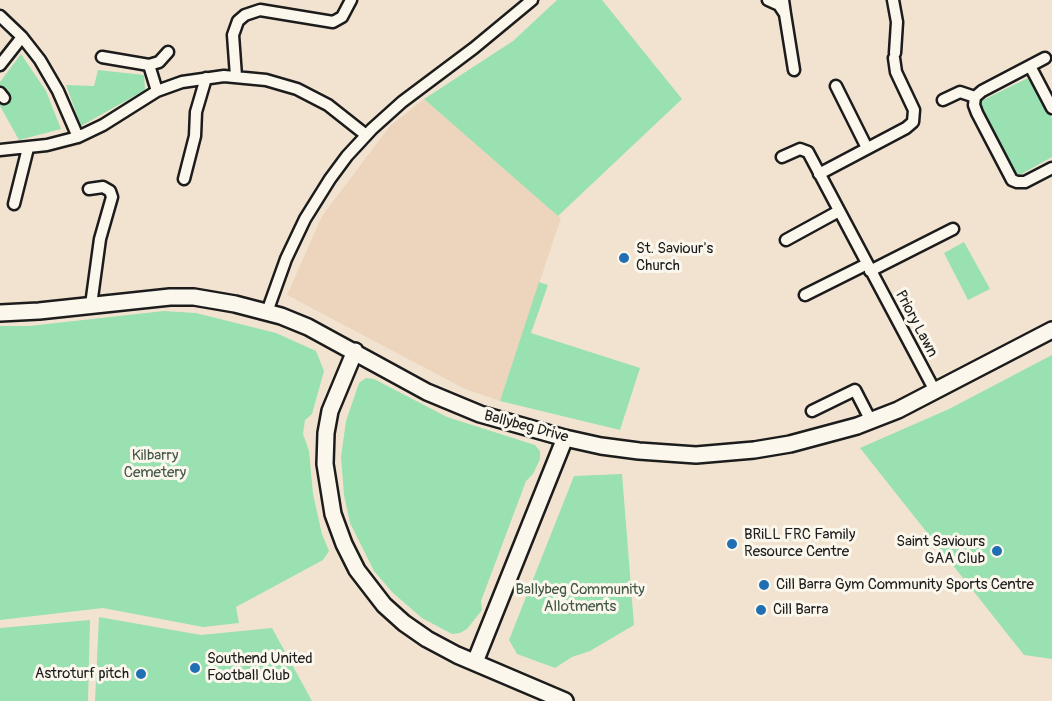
<!DOCTYPE html>
<html>
<head>
<meta charset="utf-8">
<style>
	body { margin:0 }
	canvas { display:block; background:#f2e3d0 }
</style>
</head>
<body>
<canvas width="1052" height="701"></canvas>
<script>
const g = document.querySelector('canvas').getContext('2d');
g.lineJoin = 'round';
function fillPath(path, color) {
  g.fillStyle = color;
  g.fill(path, 'evenodd');
}
function toPath(rows) {
  const path = new Path2D();
  for (const r of rows) {
    path.moveTo(r[0], r[1]);
    for (let i = 2; i < r.length; i += 2) path.lineTo(r[i], r[i + 1]);
  }
  return path;
}
function trace(path, color, width, dash) {
  g.strokeStyle = color;
  g.lineWidth = width;
  g.lineCap = dash ? 'butt' : 'round';
  g.setLineDash(dash || []);
  g.stroke(path);
}
function drawText(font, color, halo, rows, align = 'center') {
  g.font = font + ' Pangolin,sans-serif';
  g.lineWidth = 6;
  g.setLineDash([]);
  g.textBaseline = 'middle';
  g.strokeStyle = halo;
  g.fillStyle = color;
  for (const [text, x, y, turn = 0] of rows) {
    g.save();
    g.translate(x, y);
    g.rotate((+turn || 0) * Math.PI / 180);
    g.textAlign = isNaN(turn) ? turn : align;
    if (halo) g.strokeText(text, 0, 0);
    g.fillText(text, 0, 0);
    g.restore();
  }
}
const built = toPath([
	[424,99,561,218,500,401,465,389,287,295,322,216,390,126]
]);
const green = toPath([
	[557,0,602,0,682,99,558,216,424,99,513,41],
	[21,54,46,91,61,129,19,140,0,106,0,82],
	[98,70,144,75,145,90,81,126,66,85,94,86],
	[1030,77,1052,118,1052,157,1016,177,979,102],
	[964,242,990,289,968,300,944,253],
	[539,282,548,285,531,333,640,368,620,430,500,401],
	[164,311,196,313,276,333,316,351,324,371,312,414,305,420,303,434,309,451,313,494,322,534,329,551,323,560,236,607,239,623,203,627,103,608,0,620,0,326,29,326],
	[1052,355,1052,659,1024,655,860,448,949,409],
	[366,378,374,379,447,417,535,445,540,451,540,459,533,474,526,481,481,601,482,610,467,629,460,633,452,634,422,618,393,593,374,571,350,523,344,495,341,457,346,421,359,383],
	[622,474,634,625,590,651,572,657,555,668,517,654,509,640,574,476],
	[99,617,201,635,272,628,312,701,95,701],
	[90,620,88,701,0,701,0,628]
]);
const street = toPath([
	[768,0,779,5,785,14,783,0],
	[893,0,897,22,895,53],
	[785,14,794,70],
	[0,16,22,37,40,60,58,91,78,137],
	[102,57,149,65,159,62,168,52],
	[0,65,22,37],
	[149,65,157,91],
	[1030,66,1052,108],
	[236,76,233,35,238,21,245,15,260,10,333,22,342,17,351,0],
	[836,86,867,148],
	[0,93,4,98],
	[975,97,974,105,977,113,1012,180,1017,182,1025,182,1052,168],
	[943,100,960,92,975,97,982,91,1045,58],
	[0,150,47,145,78,137,103,125,157,91,182,82,224,76,266,80,297,89,328,105,366,135],
	[782,157,800,149,808,152,935,391],
	[819,174,906,128,913,122,914,110,896,72,894,58],
	[184,179,195,136,196,112,206,78],
	[89,189,103,187,110,191,112,197,100,239,91,305],
	[14,204,28,148],
	[786,240,839,211],
	[870,271,953,229],
	[805,295,867,264],
	[267,312,286,259,305,219,330,179,347,156,372,129,402,102,474,48,532,0],
	[812,411,855,390,871,421]
]);
const secondary = toPath([
	[0,313,39,311,170,297,194,297,235,304,281,316,308,327,427,392,480,414,565,438,601,446,639,451,696,455,754,450,790,444,857,426,898,410,1052,330],
	[355,351,330,411,326,433,325,464,333,514,344,544,357,570,384,605,404,623,427,639,457,655,565,701],
	[475,662,565,438]
]);
const markers = [
	[624,258,6,"#1f6fb2"],
	[732,544,6,"#1f6fb2"],
	[997,551,6,"#1f6fb2"],
	[764,585,6,"#1f6fb2"],
	[761,610,6,"#1f6fb2"],
	[195,668,6,"#1f6fb2"],
	[141,674,6,"#1f6fb2"]
];
const poiNames = [
	["St. Saviour's",636,249],
	["Church",636,266],
	["BRiLL FRC Family",744,535],
	["Resource Centre",744,552],
	["Saint Saviours",985,542,"right"],
	["GAA Club",985,559,"right"],
	["Cill Barra Gym Community Sports Centre",776,585],
	["Cill Barra",773,610],
	["Southend United",207,659],
	["Football Club",207,676],
	["Astroturf pitch",129,674,"right"]
];
const streetNames = [
	["Priory Lawn",916,324,62],
	["Ballybeg Drive",526,427,15]
];
const parkNames = [
	["Kilbarry",155,456],
	["Cemetery",155,473],
	["Ballybeg Community",580,590],
	["Allotments",580,607]
];
fillPath(built, '#ecd5bc');
fillPath(green, '#99e1b0');
trace(street, '#1c1c1c', 15);
trace(secondary, '#1c1c1c', 20);
trace(street, '#fbf7ec', 10);
trace(secondary, '#fbf7ec', 15);
for (const [x, y, r, color] of markers) {
  const dot = new Path2D();
  dot.arc(x, y, r, 0, 2 * Math.PI);
  g.fillStyle = color;
  g.fill(dot);
  trace(dot, '#fbf7ec', 2);
}
drawText('15px', '#1c1c1c', '#fbf7ec', poiNames, 'left');
drawText('15px', '#1c1c1c', '#fbf7ec', streetNames);
drawText('15px', '#425748', '#fbf7ec', parkNames);
</script>
</body>
</html>
